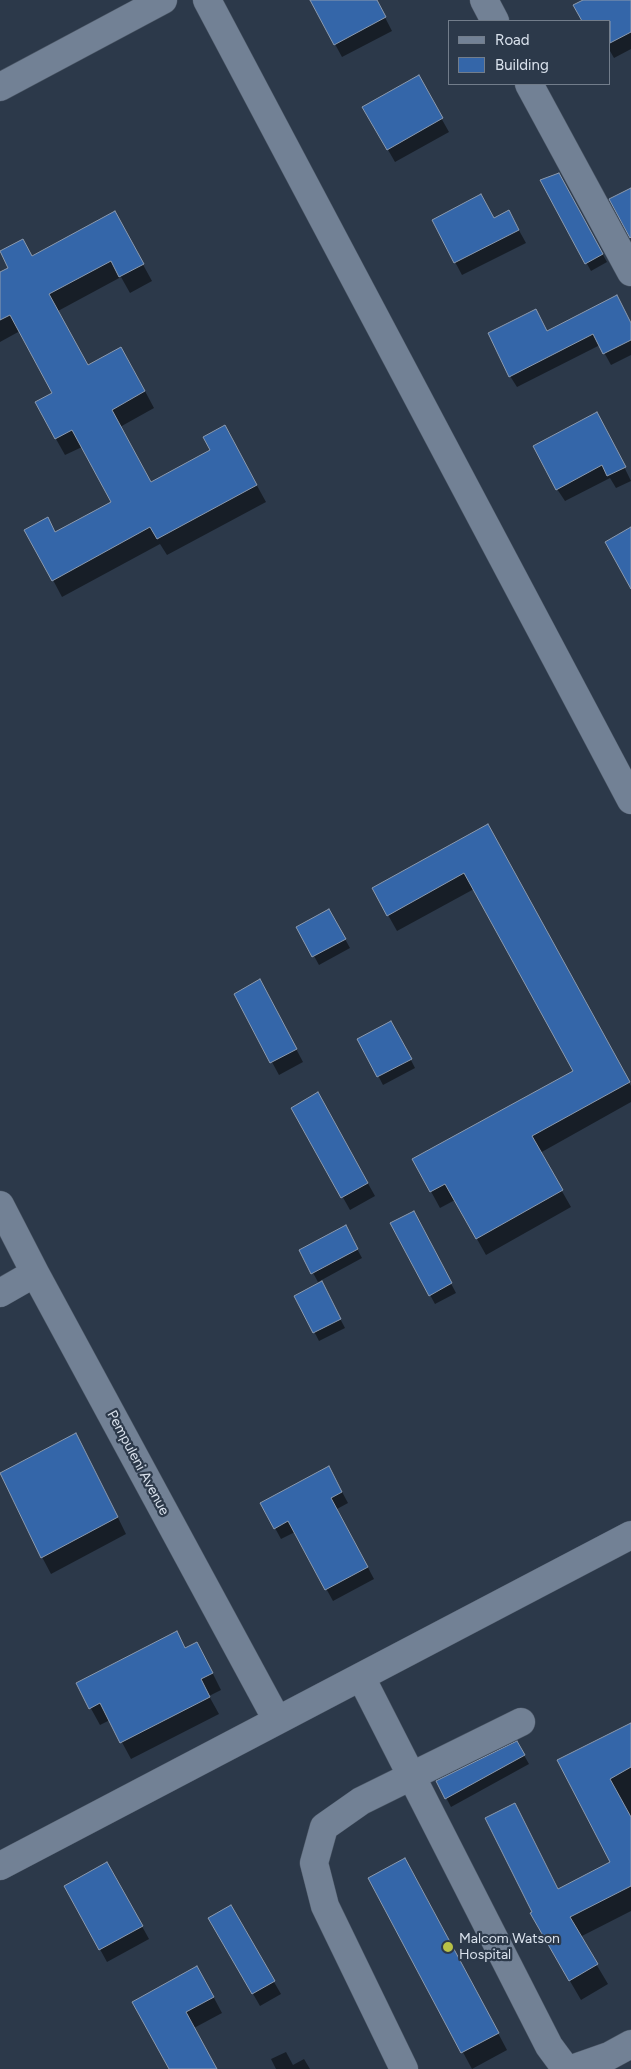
<!DOCTYPE html>
<html>
<head>
<meta charset="utf-8">
<style>
	body { margin:0 }
	#map { position:relative; width:631px; height:2069px; overflow:hidden; background:#2c394a; font-family:Figtree,sans-serif }
	canvas { display:block }
	.legend { position:absolute; left:448px; top:20px; width:162px; height:65px; box-sizing:border-box; background:#2c394a; border:1px solid #727d8b; margin:0; padding:6px 9px; list-style:none; font-size:15px; color:#dae2ed }
	.legend li { display:flex; align-items:center; gap:10px; height:25px }
	.legend b { width:25px; border:1px solid #727d8b }
</style>
</head>
<body>
<div id="map">
<canvas width="631" height="2069"></canvas>
<ul class="legend">
<li><b style="height:6px;background:#728195"></b>Road</li>
<li><b style="height:14px;background:#3466a9"></b>Building</li>
</ul>
</div>
<script>
const g = document.querySelector('canvas').getContext('2d');
g.lineJoin = 'round';
function fillPath(path, color) {
  g.fillStyle = color;
  g.fill(path, 'evenodd');
}
function toPath(rows) {
  const path = new Path2D();
  for (const r of rows) {
    path.moveTo(r[0], r[1]);
    for (let i = 2; i < r.length; i += 2) path.lineTo(r[i], r[i + 1]);
  }
  return path;
}
function trace(path, color, width, dash) {
  g.strokeStyle = color;
  g.lineWidth = width;
  g.lineCap = dash ? 'butt' : 'round';
  g.setLineDash(dash || []);
  g.stroke(path);
}
function drawText(font, color, halo, rows, align = 'center') {
  g.font = font + ' Figtree,sans-serif';
  g.lineWidth = 4.5;
  g.setLineDash([]);
  g.textBaseline = 'middle';
  g.strokeStyle = halo;
  g.fillStyle = color;
  for (const [text, x, y, turn = 0] of rows) {
    g.save();
    g.translate(x, y);
    g.rotate((+turn || 0) * Math.PI / 180);
    g.textAlign = isNaN(turn) ? turn : align;
    if (halo) g.strokeText(text, 0, 0);
    g.fillText(text, 0, 0);
    g.restore();
  }
}
const shadow = toPath([
	[311,0,376,0,392,31,342,57],
	[586,0,631,0,631,49,614,58,610,51,610,21,583,21,575,6],
	[418,77,449,132,395,162,364,108],
	[558,175,607,262,591,271,541,181],
	[494,219,516,225,526,243,462,275,455,262],
	[124,230,152,281,130,293,121,277,58,311,88,367,131,365,154,408,120,427,151,484,234,444,266,502,167,555,160,544,62,597,53,580,56,533,112,503,82,447,65,455,56,439,36,403,54,393,20,331,0,342,0,274,32,258],
	[631,324,631,355,611,365,600,345,517,387,510,376,547,332],
	[604,426,631,481,616,488,610,478,565,501,557,489],
	[496,842,631,1086,631,1102,540,1153,571,1207,486,1255,455,1200,440,1208,414,1160,574,1071,474,889,397,931,388,915],
	[329,910,350,948,319,965,298,927],
	[235,994,267,994,303,1062,279,1075],
	[396,1031,415,1068,383,1085,359,1039],
	[318,1094,375,1196,350,1210,293,1108],
	[418,1221,456,1293,435,1304,430,1295],
	[350,1236,362,1258,318,1282,313,1273],
	[326,1292,345,1328,319,1341,296,1296],
	[85,1451,126,1534,51,1574,42,1557],
	[335,1479,348,1503,337,1509,374,1579,333,1601,295,1532,281,1539,262,1504],
	[185,1649,206,1660,221,1690,209,1696,219,1714,131,1759,110,1720,100,1725,77,1683],
	[631,1736,631,1911,580,1937,608,1984,581,2000,531,1914,534,1912,525,1824,559,1890,612,1863,559,1760],
	[517,1743,529,1764,451,1807,438,1782],
	[107,1863,149,1939,107,1962,65,1886],
	[415,1876,507,2050,472,2069,369,1878],
	[230,1907,281,1994,260,2006,210,1919],
	[206,1983,222,2013,194,2028,216,2069,170,2069,134,2002],
	[286,2052,293,2065,304,2059,310,2069,276,2069,271,2059]
]);
const building = toPath([
	[310,0,377,0,386,17,334,45,310,0],
	[583,0,631,0,631,32,610,43,610,21,582,21,573,5,583,0],
	[419,75,443,118,387,150,362,107,419,75],
	[559,173,603,254,585,264,540,180,559,173],
	[631,188,631,237,630,238,609,199,631,188],
	[481,194,494,218,509,210,519,230,454,263,432,220,481,194],
	[115,211,144,264,119,277,111,261,49,294,88,365,121,347,145,391,112,410,151,482,210,450,203,437,225,425,257,485,157,539,150,527,52,581,24,530,48,517,55,532,111,502,72,430,55,439,35,402,52,393,10,315,0,320,0,272,8,268,0,251,23,239,32,256,115,211],
	[617,295,631,323,631,340,603,354,593,334,509,377,488,333,536,309,547,331,617,295],
	[597,412,626,467,607,476,602,465,556,490,533,446,597,412],
	[631,527,631,589,605,542,631,527],
	[488,824,630,1082,532,1136,563,1190,476,1239,445,1184,430,1192,412,1159,573,1071,464,873,387,916,372,888,488,824],
	[329,909,346,939,312,957,296,927,329,909],
	[260,979,297,1049,270,1063,234,994,260,979],
	[391,1021,412,1059,377,1077,357,1039,391,1021],
	[318,1092,368,1183,341,1198,291,1108,318,1092],
	[414,1211,452,1283,429,1296,390,1223,414,1211],
	[346,1225,358,1249,311,1274,299,1250,346,1225],
	[322,1281,341,1319,313,1333,294,1296,322,1281],
	[76,1433,118,1517,41,1558,0,1473,76,1433],
	[329,1466,342,1492,331,1498,368,1567,325,1590,288,1521,274,1529,260,1503,329,1466],
	[177,1631,185,1648,197,1642,213,1673,201,1679,210,1697,120,1743,100,1703,89,1709,76,1683,177,1631],
	[631,1723,631,1767,610,1779,631,1817,631,1886,570,1917,598,1964,569,1981,530,1913,532,1912,485,1818,515,1803,558,1889,610,1862,557,1760,631,1723],
	[517,1741,525,1755,445,1799,436,1781,517,1741],
	[405,1858,499,2033,461,2053,368,1878,405,1858],
	[107,1862,143,1926,99,1950,64,1886,107,1862],
	[231,1905,275,1981,252,1994,208,1918,231,1905],
	[197,1966,214,1997,186,2012,217,2069,169,2069,132,2002,197,1966]
]);
const minor = toPath([
	[207,0,631,800],
	[484,0,495,21],
	[529,84,631,272],
	[0,87,163,0],
	[0,1205,35,1273,277,1720],
	[0,1293,35,1273],
	[361,1677,549,2046,566,2069],
	[0,1866,631,1535],
	[404,2069,325,1906,314,1863,324,1827,361,1801,521,1722],
	[572,2069,609,2056,631,2044]
]);
const markers = [
	[448,1947,6,"#b8c147"]
];
const streetNames = [
	["Pempuleni Avenue",138,1463,62]
];
const poiNames = [
	["Malcom Watson",459,1939],
	["Hospital",459,1955]
];
fillPath(shadow, '#0007');
fillPath(building, '#3466a9');
trace(building, '#8b9aaf', 1);
trace(minor, '#4b5665', 29);
trace(minor, '#728195', 28);
for (const [x, y, r, color] of markers) {
  const dot = new Path2D();
  dot.arc(x, y, r, 0, 2 * Math.PI);
  g.fillStyle = color;
  g.fill(dot);
  trace(dot, '#2c394a', 2);
}
drawText('14px', '#dae2ed', '#2c394a', streetNames);
drawText('14px', '#dae2ed', '#2c394a', poiNames, 'left');
</script>
</body>
</html>
